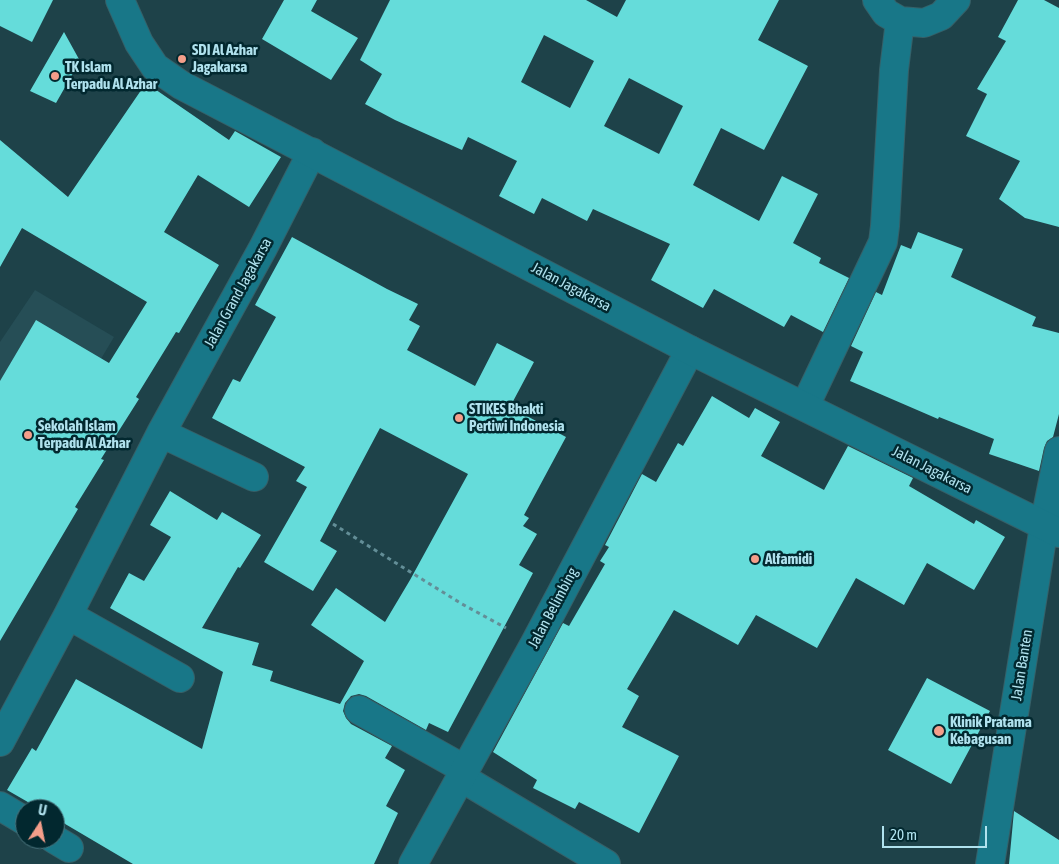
<!DOCTYPE html>
<html>
<head>
<meta charset="utf-8">
<style>
	body { margin:0 }
	#map { position:relative; width:1059px; height:864px; overflow:hidden; background:#1e4249; font-family:"Asap Condensed",sans-serif }
	canvas { display:block }
	.north { position:absolute; left:15px; top:799px; width:50px; height:50px; box-sizing:border-box; background:#02282f; border:1px solid #48727b; border-radius:50%; rotate:11deg; font-size:14px; font-weight:700; line-height:20px; text-align:center; color:#b0e2ee }
	.north::after { content:''; display:block; margin:auto; width:18px; height:22px; background:#f49e8a; clip-path:polygon(50% 0,100% 100%,50% 72%,0 100%) }
	.scale { position:absolute; left:882px; top:826px; width:105px; height:22px; box-sizing:border-box; border:2px solid #b0e2ee; border-top:0; padding-left:6px; font-size:15px; line-height:18px; white-space:nowrap; color:#b0e2ee; -webkit-text-stroke:4px #02282f; paint-order:stroke }
</style>
</head>
<body>
<div id="map">
<canvas width="1059" height="864"></canvas>
<div class="north">U</div>
<div class="scale">20 m</div>
</div>
<script>
const g = document.querySelector('canvas').getContext('2d');
g.lineJoin = 'round';
function fillPath(path, color) {
  g.fillStyle = color;
  g.fill(path, 'evenodd');
}
function toPath(rows) {
  const path = new Path2D();
  for (const r of rows) {
    path.moveTo(r[0], r[1]);
    for (let i = 2; i < r.length; i += 2) path.lineTo(r[i], r[i + 1]);
  }
  return path;
}
function trace(path, color, width, dash) {
  g.strokeStyle = color;
  g.lineWidth = width;
  g.lineCap = dash ? 'butt' : 'round';
  g.setLineDash(dash || []);
  g.stroke(path);
}
function drawText(font, color, halo, rows, align = 'center') {
  g.font = font + ' "Asap Condensed",sans-serif';
  g.lineWidth = 5;
  g.setLineDash([]);
  g.textBaseline = 'middle';
  g.strokeStyle = halo;
  g.fillStyle = color;
  for (const [text, x, y, turn = 0] of rows) {
    g.save();
    g.translate(x, y);
    g.rotate((+turn || 0) * Math.PI / 180);
    g.textAlign = isNaN(turn) ? turn : align;
    if (halo) g.strokeText(text, 0, 0);
    g.fillText(text, 0, 0);
    g.restore();
  }
}
const built = toPath([
	[35,290,114,337,0,528,0,342]
]);
const building = toPath([
	[0,0,53,0,32,42,0,26],
	[284,0,317,0,311,11,358,38,331,80,262,39],
	[390,0,586,0,617,17,626,0,779,0,758,40,808,66,764,150,721,128,693,185,759,221,782,176,818,194,793,243,821,258,819,263,849,278,823,332,791,315,784,327,714,289,703,308,651,280,670,244,593,209,587,221,542,198,534,214,499,196,517,161,468,137,462,150,395,120,365,104,382,74,360,60],
	[544,35,594,61,570,108,521,82],
	[629,78,683,106,659,154,604,126],
	[1018,0,1044,0,1059,8,1059,227,1025,218,999,199,1020,161,966,136,987,94,977,89,1006,41,998,37],
	[64,32,80,61,56,103,30,91],
	[146,83,229,140,235,131,281,157,249,207,198,175,164,232,219,265,179,333,176,332,136,397,139,399,101,459,104,460,75,507,78,509,0,641,0,381,36,320,109,363,147,302,22,228,0,267,0,140,68,197],
	[918,232,963,249,951,277,1036,317,1032,326,1059,333,1059,414,1053,437,1047,441,1044,448,1039,471,989,454,994,439,939,417,938,419,850,381,863,352,851,346,876,292,882,295,901,245,911,249],
	[292,237,387,289,418,304,409,320,420,326,407,350,475,386,497,343,534,362,510,407,566,437,524,515,529,518,523,526,537,534,519,565,533,573,448,732,429,723,426,730,366,696,359,694,351,696,345,703,343,711,346,718,351,724,392,746,385,758,405,770,386,806,398,813,374,864,133,864,55,818,55,809,40,809,7,790,32,748,36,751,76,679,202,749,223,672,110,608,129,573,144,581,171,537,150,525,170,491,217,520,222,512,261,535,240,568,238,567,202,628,259,643,252,665,273,671,270,681,340,704,364,661,311,625,336,588,385,622,410,580,468,474,380,428,320,541,337,551,313,591,264,562,307,487,296,481,305,467,212,418,233,379,240,382,276,317,255,305],
	[712,396,749,418,755,408,780,422,761,456,824,490,848,446,913,478,909,486,974,524,976,520,1005,537,974,590,927,563,904,605,856,578,817,648,756,615,738,645,674,610,627,689,639,696,622,727,679,756,639,833,579,802,575,809,533,788,537,780,493,752,563,623,569,626,605,564,600,561,609,547,605,545,642,474,656,482,678,443,683,446],
	[927,678,990,711,951,784,888,750],
	[1014,811,1059,840,1059,864,1009,864]
]);
const path = toPath([
	[333,524,462,604,506,628]
]);
const minor = toPath([
	[877,0,886,13,900,21,924,23,941,16,956,0],
	[805,406,883,242,885,226,894,70,900,21],
	[161,433,254,477],
	[68,615,180,678],
	[359,710,466,770],
	[0,742,68,615,161,433,263,248,312,152],
	[462,778,606,864],
	[0,806,25,821],
	[54,839,69,848],
	[990,864,1044,526,1059,451]
]);
const tertiary = toPath([
	[413,864,535,643,690,350]
]);
const secondary = toPath([
	[120,0,139,43,155,67,181,85,690,350,1059,533]
]);
const markers = [
	[182,59,5,"#f49e8a"],
	[55,76,5,"#f49e8a"],
	[459,418,5,"#f49e8a"],
	[28,435,5,"#f49e8a"],
	[755,559,5,"#f49e8a"],
	[939,731,6,"#f49e8a"]
];
const poiNames = [
	["SDI Al Azhar",192,50],
	["Jagakarsa",192,67],
	["TK Islam",65,67],
	["Terpadu Al Azhar",65,84],
	["STIKES Bhakti",469,409],
	["Pertiwi Indonesia",469,426],
	["Sekolah Islam",38,426],
	["Terpadu Al Azhar",38,443],
	["Alfamidi",765,559],
	["Klinik Pratama",950,722],
	["Kebagusan",950,739]
];
const streetNames = [
	["Jalan Jagakarsa",571,287,28],
	["Jalan Grand Jagakarsa",238,293,-61],
	["Jalan Jagakarsa",932,470,27],
	["Jalan Belimbing",553,608,-62],
	["Jalan Banten",1022,665,-81]
];
fillPath(built, '#264e56');
fillPath(building, '#65dcda');
trace(minor, '#366068', 30);
trace(tertiary, '#366068', 30);
trace(secondary, '#366068', 30);
trace(path, '#638e97', 3, [4, 4]);
trace(minor, '#187788', 28);
trace(tertiary, '#187788', 28);
trace(secondary, '#187788', 28);
for (const [x, y, r, color] of markers) {
  const dot = new Path2D();
  dot.arc(x, y, r, 0, 2 * Math.PI);
  g.fillStyle = color;
  g.fill(dot);
  trace(dot, '#02282f', 2);
}
drawText('bold 15px', '#b0e2ee', '#02282f', poiNames, 'left');
drawText('15px', '#b0e2ee', '#02282f', streetNames);
</script>
</body>
</html>
